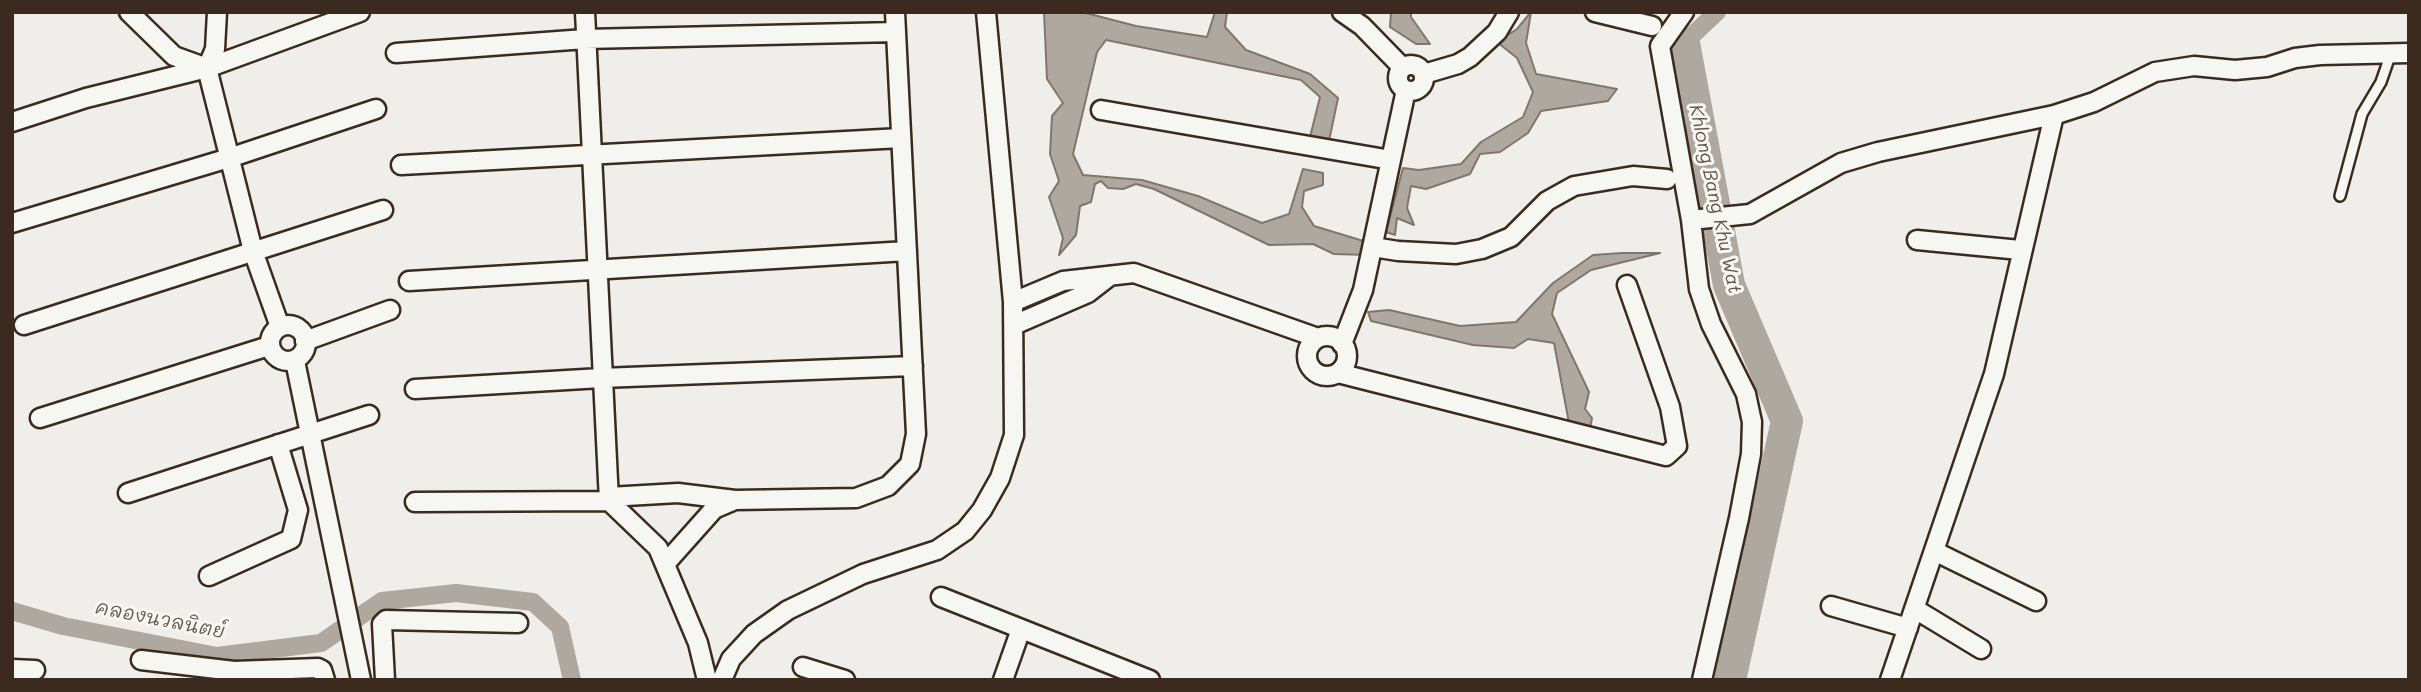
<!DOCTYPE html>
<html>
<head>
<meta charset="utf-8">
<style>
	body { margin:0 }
	#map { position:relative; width:2421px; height:692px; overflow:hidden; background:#efeeea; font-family:Mali,sans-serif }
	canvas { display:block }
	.frame { position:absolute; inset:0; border:14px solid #3b2a1e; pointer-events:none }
</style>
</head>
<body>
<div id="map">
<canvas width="2421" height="692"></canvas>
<div class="frame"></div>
</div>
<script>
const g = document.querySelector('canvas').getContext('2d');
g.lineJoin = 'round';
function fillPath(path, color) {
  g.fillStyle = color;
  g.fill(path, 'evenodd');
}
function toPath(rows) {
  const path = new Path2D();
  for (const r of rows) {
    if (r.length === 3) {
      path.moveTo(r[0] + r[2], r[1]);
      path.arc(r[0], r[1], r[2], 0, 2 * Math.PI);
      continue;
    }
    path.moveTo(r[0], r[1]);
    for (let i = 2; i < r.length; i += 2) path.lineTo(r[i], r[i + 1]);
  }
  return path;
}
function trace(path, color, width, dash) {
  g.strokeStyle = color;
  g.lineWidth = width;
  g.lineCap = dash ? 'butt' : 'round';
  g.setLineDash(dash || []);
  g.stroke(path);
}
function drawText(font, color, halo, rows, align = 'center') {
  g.font = font + ' Mali,"Playpen Sans Thai",sans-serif';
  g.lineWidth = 6;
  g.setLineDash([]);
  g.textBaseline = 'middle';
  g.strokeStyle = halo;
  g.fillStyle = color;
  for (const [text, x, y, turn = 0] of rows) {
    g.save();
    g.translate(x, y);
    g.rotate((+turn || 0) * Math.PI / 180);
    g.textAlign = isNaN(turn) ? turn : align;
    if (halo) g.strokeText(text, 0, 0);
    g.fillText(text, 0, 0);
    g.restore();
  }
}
const water = toPath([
	[1044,12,1082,12,1136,26,1207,37,1215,12,1227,12,1225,27,1246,50,1310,74,1338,98,1329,141,1309,141,1320,97,1301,80,1106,40,1097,52,1073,154,1083,175,1142,180,1198,196,1262,223,1289,214,1303,169,1323,173,1323,185,1304,191,1302,207,1314,226,1370,243,1367,255,1334,254,1313,244,1269,245,1154,189,1136,184,1123,189,1108,188,1101,181,1095,184,1091,202,1080,206,1076,235,1059,255,1063,238,1049,197,1059,181,1050,154,1052,116,1063,103,1047,79,1044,12],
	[1391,12,1411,12,1411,17,1430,44,1416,44,1390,27,1391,12],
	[1531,12,1526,43,1536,74,1617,89,1608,101,1541,111,1528,133,1500,152,1480,154,1470,174,1426,189,1411,186,1407,208,1414,225,1397,218,1395,235,1386,232,1403,168,1419,170,1461,164,1481,142,1523,117,1533,92,1517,58,1497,42,1517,29,1531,12],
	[1622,253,1660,253,1591,270,1557,293,1552,314,1589,392,1585,409,1592,418,1590,429,1569,423,1554,343,1528,339,1514,348,1473,345,1371,321,1368,312,1389,310,1460,326,1516,322,1553,283,1593,255,1622,253]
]);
const canal = toPath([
	[1684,43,1717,12],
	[12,611,63,626,217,656,321,643,382,601,456,593,533,602,560,627,572,680]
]);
const river = toPath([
	[1684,43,1729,285,1787,421,1730,680]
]);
const lane = toPath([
	[2340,196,2362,114,2381,82,2391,53]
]);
const street = toPath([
	[129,12,174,56,207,68],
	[217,12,215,49,207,68,253,251,280,327],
	[585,12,609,501,658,548,698,643,707,680],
	[1342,12,1362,26,1402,67],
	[1595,12,1652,26],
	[1684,12,1660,46,1691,220,1699,289,1711,324,1746,394,1752,422,1751,454,1739,518,1702,680],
	[396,53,585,39,896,32],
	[1411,78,13],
	[1424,74,1458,64,1470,57,1497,32,1509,12],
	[1101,110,1391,160],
	[12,122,86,98,207,68,360,12],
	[401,165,901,138],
	[1691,220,1750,214,1841,163,1878,152,2054,115,2094,102,2155,72,2194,66,2235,70,2267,67,2295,58,2320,55,2409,53],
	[12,223,229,158,376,109],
	[1917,240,2020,250],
	[1373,247,1398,251,1456,254,1482,249,1511,237,1547,201,1574,186,1633,176,1667,179],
	[409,281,907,251],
	[1013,302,1063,281,1134,273,1318,338],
	[24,325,383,210],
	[1014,325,1088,293,1110,276],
	[288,343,18],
	[1327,356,20],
	[305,341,390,310],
	[1342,344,1363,290,1406,90],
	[295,361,361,680],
	[1338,373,1666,456,1677,446,1670,407,1627,285],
	[415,389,601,378,913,366],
	[40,418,269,346],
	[128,493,369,415],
	[609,497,678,493,735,500],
	[415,502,609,501],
	[1934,551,2036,601],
	[665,564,714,509,735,500,856,498,888,486,910,464,916,434,895,12],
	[209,576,291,539,298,510,278,444],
	[941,597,1150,680],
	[1831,606,1908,628],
	[1915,609,1981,649],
	[141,660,234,671,318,668,322,670,325,680],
	[803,667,845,680],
	[12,669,35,670],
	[385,680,382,624,386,620,518,623],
	[722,680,731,659,754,634,788,610,863,574,937,550,965,531,982,510,1000,478,1014,435,1013,302,986,12],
	[1003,680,1021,629],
	[1890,680,1994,374,2054,115]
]);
const waterNames = [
	["Khlong Bang Khu Wat",1715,199,78],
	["คลองนวลนิตย์",160,620,11]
];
fillPath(water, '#afa8a1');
trace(water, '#81766d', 2);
trace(canal, '#afa8a1', 18);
trace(river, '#afa8a1', 32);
trace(lane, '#3b2a1e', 14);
trace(street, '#3b2a1e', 23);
trace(lane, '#f6f6f2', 9);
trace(street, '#f6f6f2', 18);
drawText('italic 19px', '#64564c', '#f6f6f2', waterNames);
</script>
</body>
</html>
